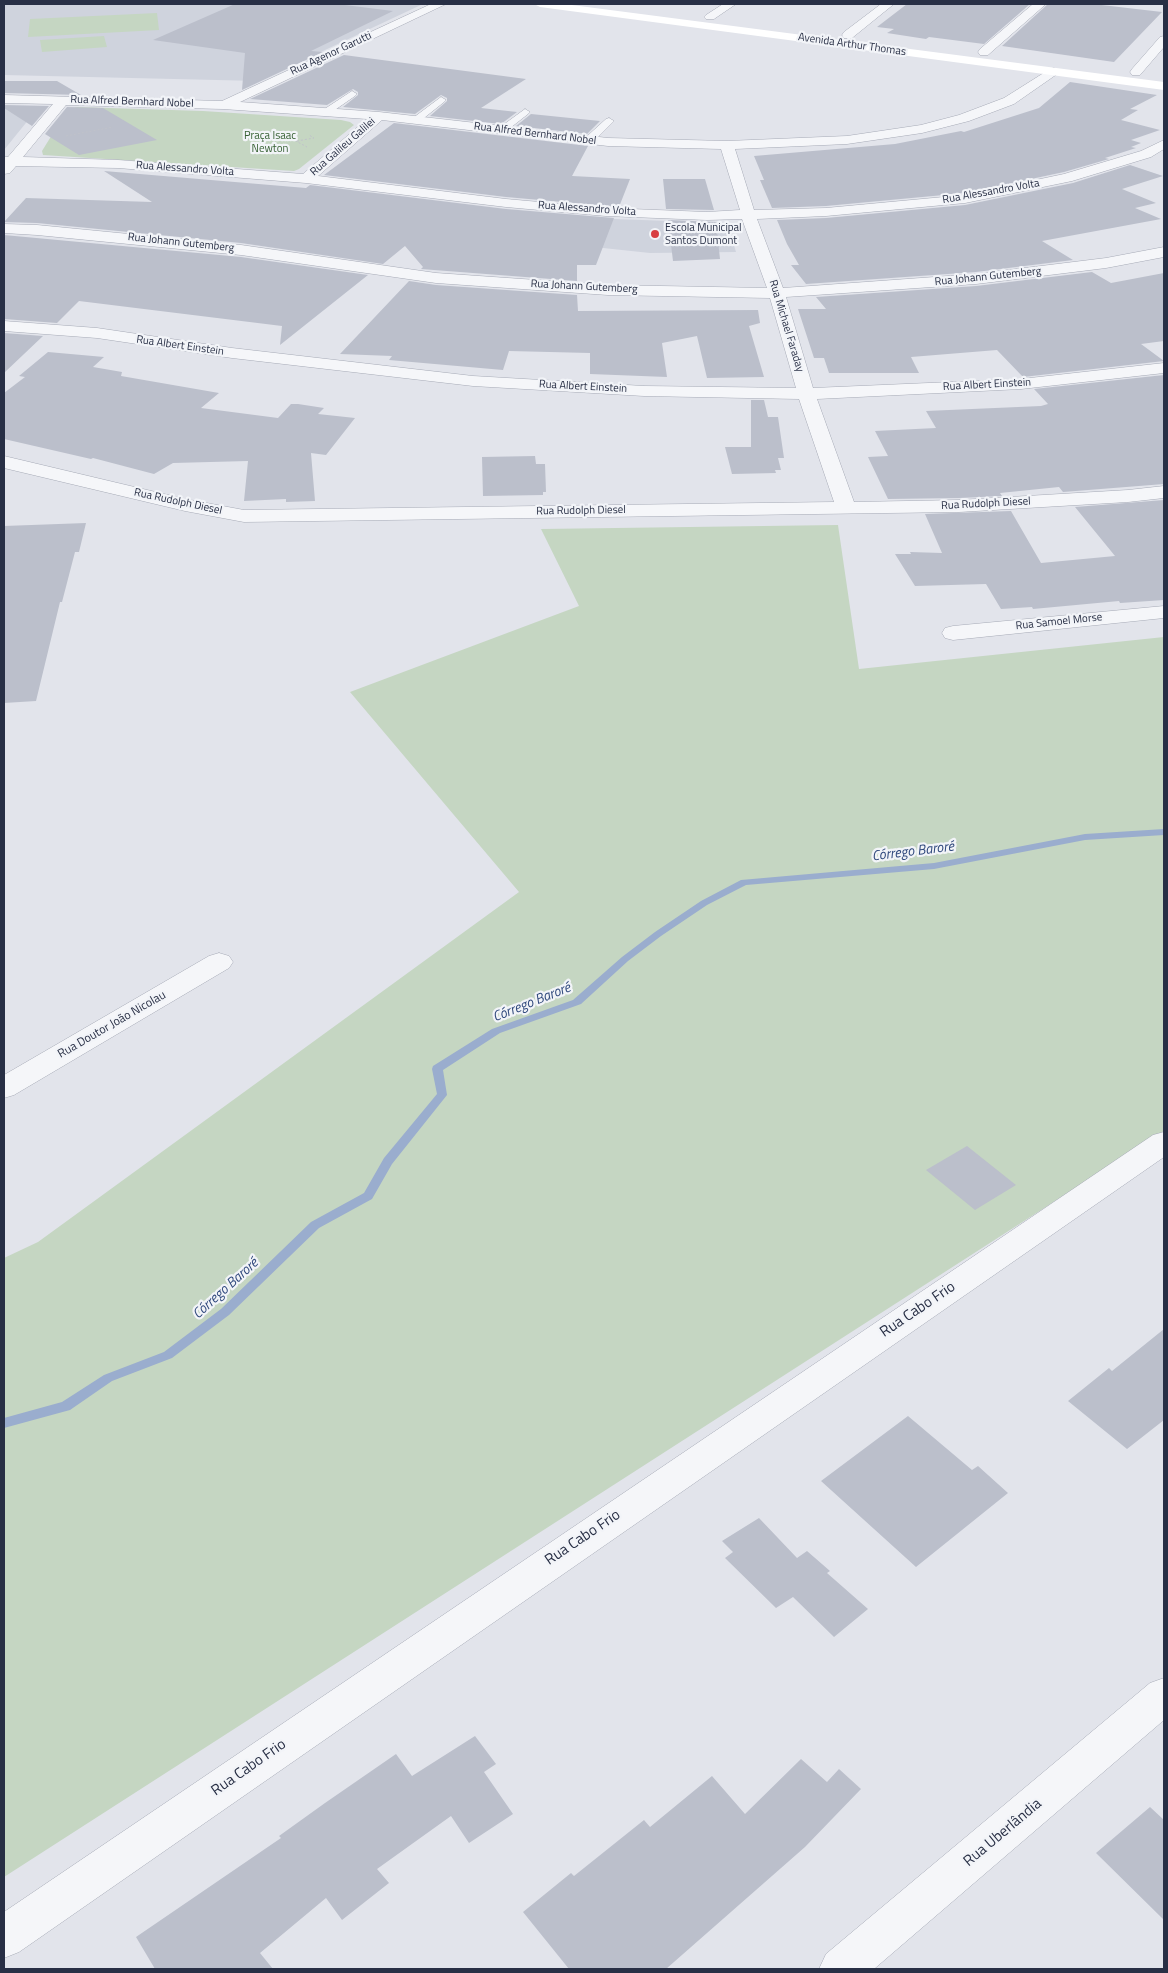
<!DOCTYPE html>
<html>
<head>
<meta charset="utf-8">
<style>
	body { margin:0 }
	#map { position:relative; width:1168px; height:1973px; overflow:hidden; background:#e2e4eb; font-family:"Titillium Web",sans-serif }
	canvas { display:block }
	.frame { position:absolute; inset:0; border:5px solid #282f45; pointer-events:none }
</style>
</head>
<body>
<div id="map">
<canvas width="1168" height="1973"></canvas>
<div class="frame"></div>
</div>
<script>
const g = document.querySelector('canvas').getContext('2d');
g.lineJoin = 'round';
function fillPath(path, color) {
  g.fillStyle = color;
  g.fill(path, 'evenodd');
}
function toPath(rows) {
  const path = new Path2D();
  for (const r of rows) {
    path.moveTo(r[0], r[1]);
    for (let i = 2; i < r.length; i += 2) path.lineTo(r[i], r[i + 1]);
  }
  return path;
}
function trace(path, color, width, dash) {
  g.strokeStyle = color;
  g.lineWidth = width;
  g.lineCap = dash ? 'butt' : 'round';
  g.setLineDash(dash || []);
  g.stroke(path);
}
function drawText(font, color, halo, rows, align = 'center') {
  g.font = font + ' "Titillium Web",sans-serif';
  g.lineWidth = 4.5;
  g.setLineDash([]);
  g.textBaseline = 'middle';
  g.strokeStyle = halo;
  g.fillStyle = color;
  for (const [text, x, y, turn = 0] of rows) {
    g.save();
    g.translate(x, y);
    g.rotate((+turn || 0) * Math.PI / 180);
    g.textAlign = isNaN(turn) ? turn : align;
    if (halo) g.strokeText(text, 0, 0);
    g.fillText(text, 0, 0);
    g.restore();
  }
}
const built = toPath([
	[4,4,423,4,259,81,4,75],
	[4,107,38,108,4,150],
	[585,218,727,223,736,252,650,253,575,245]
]);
const green = toPath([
	[157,13,159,30,28,37,30,19],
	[104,36,107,47,42,52,40,40],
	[77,107,203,111,341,120,350,122,354,125,299,169,294,171,43,155,42,151,68,109],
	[838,525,859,669,1164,637,1164,1131,4,1877,4,1258,38,1242,519,892,350,692,579,606,541,529]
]);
const stream = toPath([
	[1164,829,1164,835,1085,840,934,869,746,885,707,905,661,936,628,961,581,1004,500,1033,443,1070,447,1095,392,1164,372,1199,319,1228,229,1315,172,1358,112,1381,70,1410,4,1428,4,1418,62,1402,104,1375,164,1352,221,1309,311,1222,364,1193,384,1158,437,1094,432,1069,433,1066,492,1029,573,1000,622,957,655,932,701,901,741,880,934,863,1085,834,1164,829]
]);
const building = toPath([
	[235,4,337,4,393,11,311,51,323,52,242,90,245,53,153,40],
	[907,4,1030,4,984,44,929,37,926,39,887,33,894,29,877,27],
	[1048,4,1093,4,1162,12,1114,62,1002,46],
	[344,55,526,79,481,108,517,112,501,124,430,116,447,101,447,98,441,95,415,114,343,107,358,95,358,92,353,89,327,105,250,99],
	[4,81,57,81,81,95,4,93],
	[1070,82,1157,95,1130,109,1138,110,1121,120,1160,130,1131,140,1141,143,1131,147,1136,148,1105,158,1109,159,1064,172,965,193,826,206,772,208,760,180,764,180,754,156,895,144,961,131,964,132,1039,108],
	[4,105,49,106,32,126,4,108],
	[67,107,103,108,157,140,79,155,45,134],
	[531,114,600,121,587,134,516,126],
	[394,123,588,146,572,176,630,179,619,207,506,197,324,175],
	[1130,165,1163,176,1122,189,1156,203,1135,208,1161,219,1042,241,1073,260,976,272,806,284,791,265,799,265,787,244,777,220,826,218,965,205,1073,183],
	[104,171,306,188,310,185,506,209,614,218,596,265,577,265,577,281,421,269,423,267,405,246,383,264,241,243,37,223,4,222,26,198,152,202],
	[663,179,705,179,714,210,666,209],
	[668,220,716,222,720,259,673,261],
	[4,235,241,257,368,275,280,345,282,326,79,301,57,323,4,319],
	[1092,272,1111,283,1164,273,1164,341,1141,344,1164,361,1023,377,997,350,911,357,919,373,829,373,824,358,814,358,798,309,826,309,816,297,976,286],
	[409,281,436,285,577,295,578,311,758,310,760,323,749,326,764,377,707,378,697,336,662,343,667,377,590,374,590,353,509,351,503,370,389,360,392,356,340,354],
	[4,333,43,336,4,373],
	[48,352,104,357,93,367,122,372,121,376,219,393,201,408,278,418,291,404,298,404,324,408,318,414,355,418,326,455,311,453,315,501,286,502,286,499,244,501,248,461,173,463,154,474,93,458,91,459,4,439,4,393,25,377,19,376],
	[1164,375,1164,484,1063,492,1059,487,1000,493,1002,496,959,498,888,499,868,457,888,456,875,431,936,428,926,411,1041,406,1048,404,1034,389],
	[751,400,764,400,768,417,778,417,784,458,778,458,781,470,775,470,776,473,732,474,725,447,751,447],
	[535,456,536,464,545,464,546,492,543,492,543,495,483,496,482,457],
	[1164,500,1164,600,1120,603,1119,601,1033,609,1032,607,1001,609,986,584,915,586,895,554,911,554,910,552,942,553,925,514,1011,511,1041,563,1115,556,1075,507],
	[86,523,79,552,75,552,62,602,60,602,36,701,4,703,4,526],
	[967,1146,1016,1185,975,1210,926,1170],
	[1164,1329,1164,1420,1127,1449,1068,1401,1109,1368,1112,1371],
	[908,1416,972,1470,978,1466,1008,1493,916,1567,821,1481],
	[759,1518,797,1558,807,1551,830,1571,827,1573,868,1609,834,1637,793,1597,776,1608,725,1558,733,1552,722,1541],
	[475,1736,496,1764,484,1772,513,1814,469,1843,451,1816,377,1869,389,1883,342,1920,326,1898,260,1953,273,1969,155,1969,136,1937,281,1838,279,1836,325,1803,396,1754,412,1776],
	[801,1759,827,1782,839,1769,861,1789,805,1847,666,1969,569,1969,523,1912,571,1873,574,1876,644,1820,650,1827,712,1776,745,1814],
	[1150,1807,1164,1820,1164,1920,1096,1853]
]);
const path = toPath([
	[281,133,307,147],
	[66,136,113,127],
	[297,141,314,138,309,135]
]);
const service = toPath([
	[352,91,357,94,355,96,329,114,323,114,323,110,352,91],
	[441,97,446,100,444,102,419,122,413,122,413,118,441,97],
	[525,109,530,112,528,114,505,132,499,132,499,128,525,109],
	[609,118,614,121,592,143,584,143,584,139,606,119,609,118]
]);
const minor = toPath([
	[431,4,446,4,240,102,379,112,608,138,727,141,847,136,921,125,959,115,1004,98,1050,69,1054,68,1060,72,1014,104,969,121,922,133,847,144,735,149,754,210,826,208,965,195,1064,174,1141,151,1164,140,1164,149,1151,157,1072,181,965,203,826,216,757,219,783,288,976,274,1106,258,1164,247,1164,257,1106,268,976,284,786,297,813,388,1021,379,1164,363,1164,373,1021,389,817,399,854,502,959,500,1128,490,1164,486,1164,498,1128,502,959,512,244,522,185,511,4,468,4,456,185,499,244,510,834,502,799,399,644,396,473,386,232,358,97,338,4,331,4,321,97,328,232,348,473,376,644,386,796,388,770,298,608,295,436,283,241,255,37,235,4,233,4,224,37,225,241,245,436,273,608,285,767,288,742,219,707,220,606,216,506,207,306,183,118,168,16,166,10,173,4,174,4,157,8,157,53,104,4,103,4,95,222,101,431,4],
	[66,105,223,109,367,119,303,174,118,160,23,157,66,105],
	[382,120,608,146,721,149,740,210,707,212,606,208,506,199,318,176,382,120],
	[723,4,736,4,714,19,706,19,704,17,706,15,723,4],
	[881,4,894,4,852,38,844,38,842,35,844,32,881,4],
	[1033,4,1046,4,988,55,980,55,978,52,980,49,1033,4],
	[1164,36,1164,47,1140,75,1132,75,1130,72,1132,69,1160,37,1164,36],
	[1164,606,1164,618,953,640,945,638,942,633,945,628,953,626,1164,606],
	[219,953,229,956,233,962,229,968,14,1095,4,1098,4,1075,209,956,219,953],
	[1164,1132,1164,1157,19,1952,4,1958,4,1912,1153,1135,1164,1132],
	[1164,1678,1164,1720,874,1969,819,1969,826,1954,1150,1683,1164,1678]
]);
const secondary = toPath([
	[534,4,564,4,1164,82,1164,90,540,7,534,4]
]);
const markers = [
	[655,234,5,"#d83e42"]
];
const farStreetnames = [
	["Avenida Arthur Thomas",852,45,8],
	["Rua Agenor Garutti",331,54,-25],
	["Rua Alfred Bernhard Nobel",132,102,2],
	["Rua Alfred Bernhard Nobel",535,134,7],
	["Rua Galileu Galilei",343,147,-41],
	["Rua Alessandro Volta",185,169,4],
	["Rua Alessandro Volta",991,192,-10],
	["Rua Alessandro Volta",587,209,4],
	["Rua Johann Gutemberg",181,243,6],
	["Rua Johann Gutemberg",988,277,-6],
	["Rua Johann Gutemberg",584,287,3],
	["Rua Michael Faraday",786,326,73],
	["Rua Albert Einstein",180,346,8],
	["Rua Albert Einstein",987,385,-3],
	["Rua Albert Einstein",583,387,3],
	["Rua Rudolph Diesel",178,502,12],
	["Rua Rudolph Diesel",986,504,-3],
	["Rua Rudolph Diesel",581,511,-1],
	["Rua Samoel Morse",1059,622,-6]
];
const farParknames = [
	["Praça Isaac",270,136],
	["Newton",270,149]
];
const farPoinames = [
	["Escola Municipal",665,228],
	["Santos Dumont",665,241]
];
const streetNames = [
	["Rua Doutor João Nicolau",112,1025,-30]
];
const waterNames = [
	["Córrego Baroré",913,852,-7],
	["Córrego Baroré",532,1003,-22],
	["Córrego Baroré",226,1289,-42]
];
const nearStreetnames = [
	["Rua Cabo Frio",918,1310,-34],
	["Rua Cabo Frio",583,1538,-34],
	["Rua Cabo Frio",249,1768,-35],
	["Rua Uberlândia",1003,1833,-40]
];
fillPath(built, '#cfd3dd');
fillPath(green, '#c5d6c2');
fillPath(stream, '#9aadce');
fillPath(building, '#bbbfcb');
trace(service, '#a6aab6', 1);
trace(minor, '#a6aab6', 1);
trace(path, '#c0c2ca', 1, [2, 2]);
fillPath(service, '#f5f6f9');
fillPath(minor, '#f5f6f9');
fillPath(secondary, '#fff');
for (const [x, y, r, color] of markers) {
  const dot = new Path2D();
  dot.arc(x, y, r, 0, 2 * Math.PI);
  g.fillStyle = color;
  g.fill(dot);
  trace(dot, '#f2f4f8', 2);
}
drawText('11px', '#282f45', '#f2f4f8', farStreetnames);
drawText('11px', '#376134', '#f2f4f8', farParknames);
drawText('11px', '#282f45', '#f2f4f8', farPoinames, 'left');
drawText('12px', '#282f45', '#f2f4f8', streetNames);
drawText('italic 14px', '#2f487c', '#f2f4f8', waterNames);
drawText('15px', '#282f45', '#f2f4f8', nearStreetnames);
</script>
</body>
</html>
